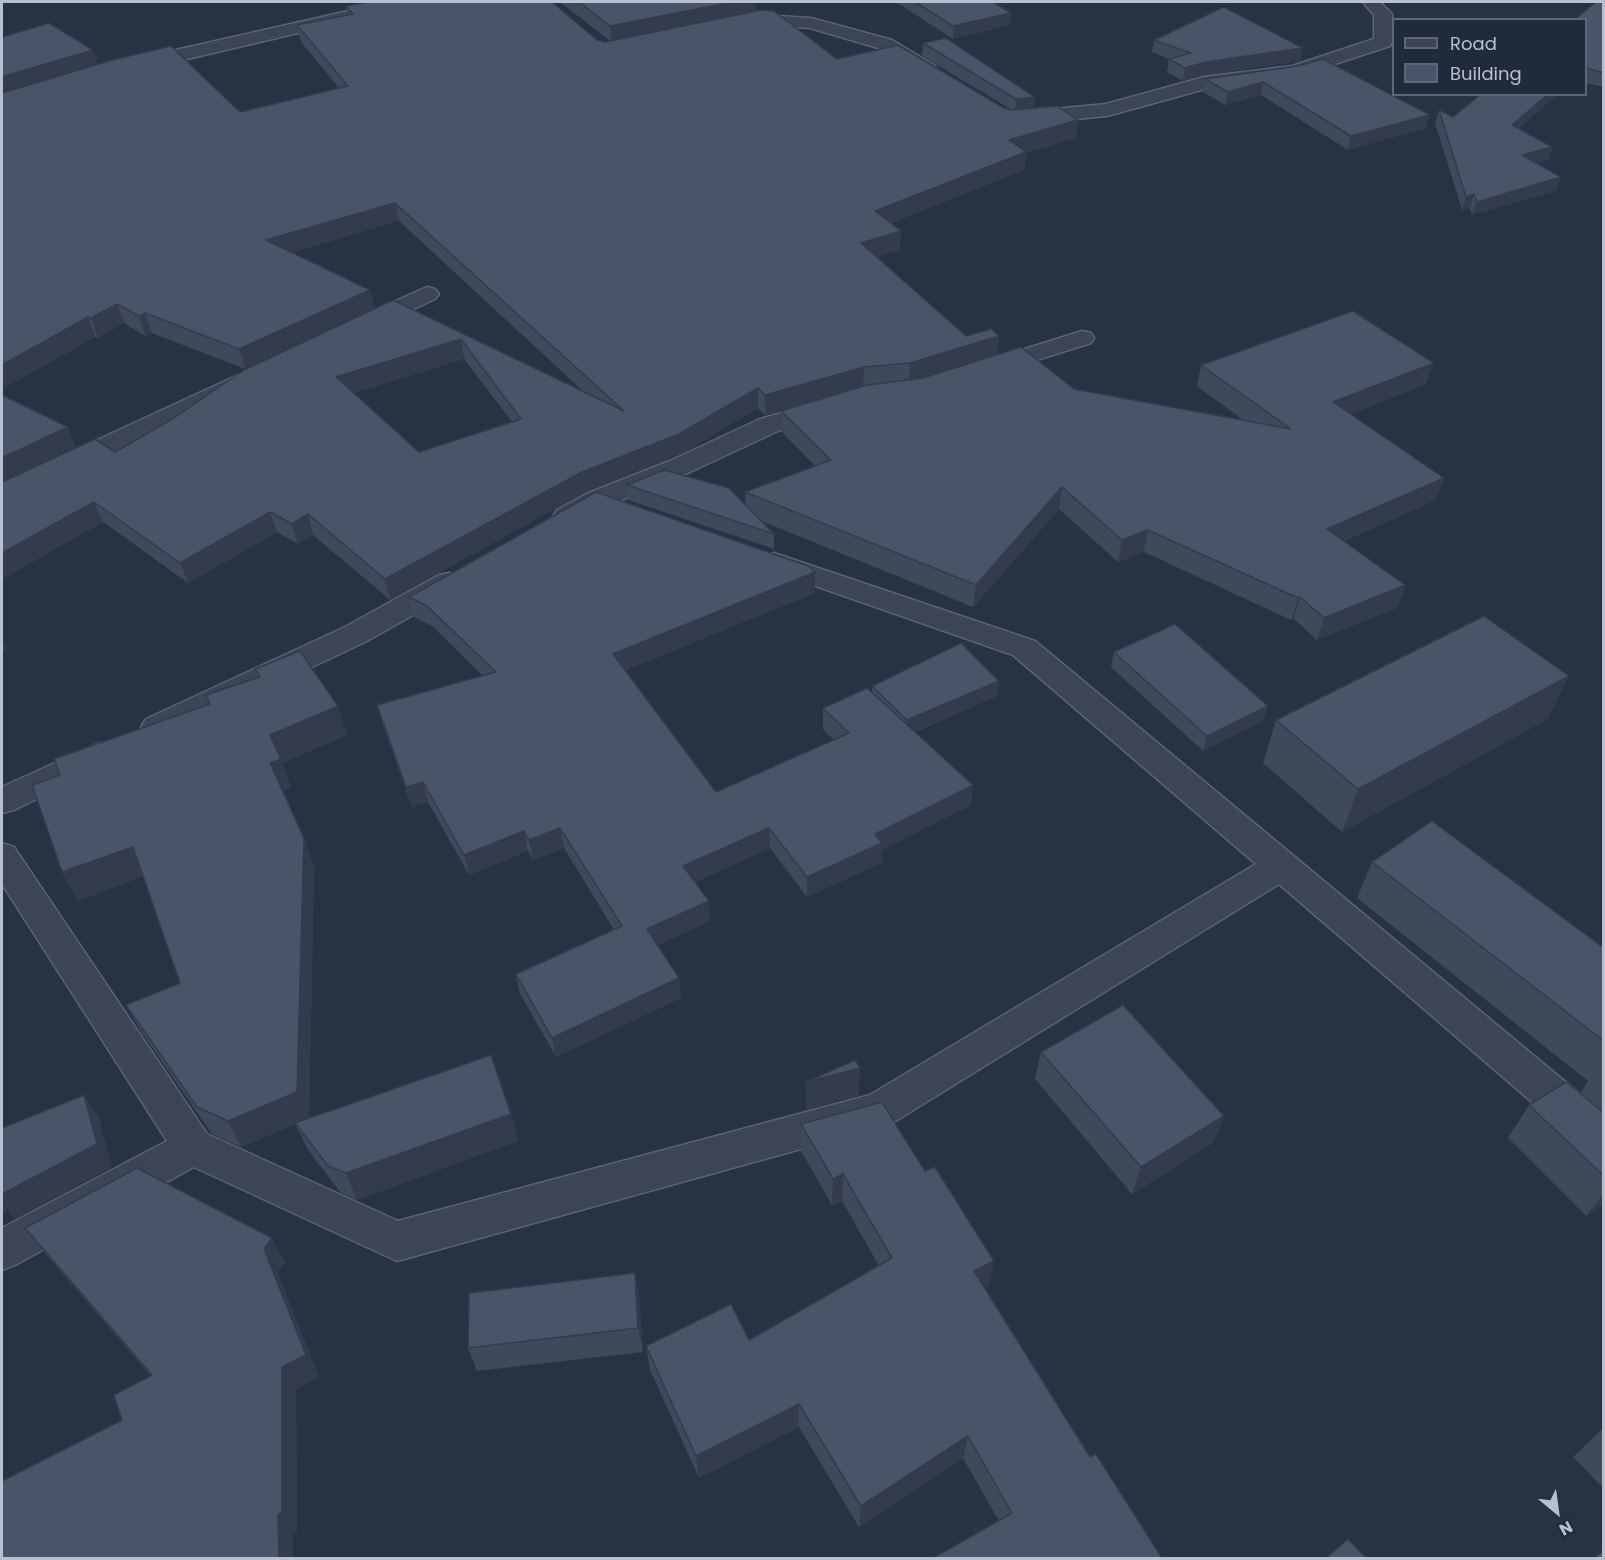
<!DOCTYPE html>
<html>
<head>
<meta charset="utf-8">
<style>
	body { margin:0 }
	#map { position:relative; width:1605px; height:1560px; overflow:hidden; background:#263345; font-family:Poppins,sans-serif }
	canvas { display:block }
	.frame { position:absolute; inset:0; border:3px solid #b8c0ce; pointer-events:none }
	.legend { position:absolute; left:1392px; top:18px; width:195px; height:78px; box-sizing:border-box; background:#1f2a3a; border:2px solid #5c6675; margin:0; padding:8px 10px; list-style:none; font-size:18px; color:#b8c0ce }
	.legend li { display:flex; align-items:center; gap:12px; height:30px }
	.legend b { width:30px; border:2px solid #5c6675 }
	.north { position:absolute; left:1527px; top:1482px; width:60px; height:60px; -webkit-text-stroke:4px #1f2a3a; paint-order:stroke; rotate:151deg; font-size:16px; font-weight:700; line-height:24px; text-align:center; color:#b8c0ce }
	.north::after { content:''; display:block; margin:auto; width:21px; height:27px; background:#b8c0ce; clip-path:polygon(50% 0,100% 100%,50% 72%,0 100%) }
</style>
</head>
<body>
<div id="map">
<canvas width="1605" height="1560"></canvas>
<div class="frame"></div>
<ul class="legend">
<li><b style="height:8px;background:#3b4554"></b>Road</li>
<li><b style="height:16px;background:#485569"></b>Building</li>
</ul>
<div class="north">N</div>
</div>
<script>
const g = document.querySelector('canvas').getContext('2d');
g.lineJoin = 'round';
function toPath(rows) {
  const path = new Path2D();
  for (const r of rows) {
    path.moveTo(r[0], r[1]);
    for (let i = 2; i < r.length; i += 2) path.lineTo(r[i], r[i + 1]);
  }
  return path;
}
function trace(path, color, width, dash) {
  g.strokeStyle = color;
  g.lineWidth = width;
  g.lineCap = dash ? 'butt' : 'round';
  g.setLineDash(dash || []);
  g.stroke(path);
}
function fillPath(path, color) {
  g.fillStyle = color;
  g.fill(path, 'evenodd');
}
const minor = toPath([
	[388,2,418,2,415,6,409,7,136,71,129,69,127,65,129,61,136,59,388,2],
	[1363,2,1380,2,1392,14,1392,42,1390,46,1295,77,1205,89,1107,116,1023,124,1016,122,1013,118,1016,114,1023,112,1106,104,1204,77,1292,66,1374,39,1374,15,1363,2],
	[761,15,811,18,892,40,935,66,937,70,935,74,921,74,878,48,810,28,761,25,744,28,738,27,735,23,738,19,761,15],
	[427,287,435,289,439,294,435,299,371,329,363,331,355,329,351,324,355,319,427,287],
	[1082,331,1091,333,1094,338,1091,343,989,375,980,373,977,368,980,363,1082,331],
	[238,375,247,378,251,383,247,388,12,500,2,502,2,484,238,375],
	[824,401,833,404,837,409,833,414,778,431,690,472,606,506,577,522,567,525,557,522,553,516,557,510,586,494,672,460,760,419,824,401],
	[774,553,1035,641,1604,1114,1604,1157,1590,1152,1279,884,894,1122,880,1127,397,1261,194,1167,17,1264,2,1270,2,1228,167,1141,2,884,2,843,14,847,207,1134,398,1221,870,1095,1256,864,1013,655,764,568,760,562,764,556,774,553],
	[449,573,459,575,464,582,459,589,367,641,168,735,157,738,146,735,141,727,146,719,345,627,439,575,449,573],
	[99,743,110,747,115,755,110,763,14,810,2,813,2,787,99,743]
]);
const wall = toPath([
	[359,2,552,2,597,40,605,42,610,41,560,2,756,2,756,12,837,59,1012,110,922,56,923,43,1035,97,1034,108,1076,138,1026,153,1024,170,891,223,900,250,877,257,966,336,999,336,997,354,1074,389,1243,420,1197,386,1201,365,1426,384,1351,414,1436,500,1344,541,1405,585,1397,608,1317,640,1294,619,1291,620,1144,552,1118,562,1059,509,973,607,759,520,774,534,774,549,628,500,627,485,746,506,745,492,815,466,782,432,781,411,783,410,765,415,758,408,681,454,585,492,390,600,313,535,298,544,277,532,188,583,103,522,2,579,2,482,115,452,393,300,584,392,399,221,292,252,370,290,375,309,245,369,152,333,145,336,124,323,98,338,95,337,2,389,93,50,97,64,240,112,339,88,301,42,297,25,348,15,346,6,360,3],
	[464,359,512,422,419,452,354,393],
	[896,2,993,2,1011,13,1010,25,953,39],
	[1604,2,1604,87,1586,83,1586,20],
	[1154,40,1303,48,1300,61,1204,75,1183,81,1167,72,1169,59,1152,52],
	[1298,66,1426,128,1348,150,1261,95,1225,105,1203,92,1205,79],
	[1481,94,1558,94,1519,128,1552,147,1548,160,1536,163,1561,177,1556,191,1472,215,1470,208,1462,210,1435,123,1439,110,1453,117],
	[815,572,815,593,626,670,716,792,834,740,823,729,823,708,872,692,872,686,999,681,997,696,915,732,971,805,882,850,881,863,807,897,770,848,695,882,710,921,658,945,679,978,681,998,556,1057,520,994,516,974,614,930,564,848,533,860,528,851,469,875,428,802,412,807,383,725,377,705,483,676,432,626,414,617,409,597],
	[1114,652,1263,721,1203,751,1111,667],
	[255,669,347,735,282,763,291,788,283,791,314,867,309,1119,518,1141,357,1200,340,1192,308,1150,295,1124,241,1147,212,1134,142,1033,126,1005,180,983,143,876,78,901,62,872,60,775,210,704,258,678],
	[1548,719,1342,832,1263,763,1276,720],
	[1372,862,1604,948,1604,1112,1581,1092,1588,1081,1357,898],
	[1041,1052,1224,1116,1213,1143,1132,1194,1035,1079],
	[1529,1105,1604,1113,1604,1204,1586,1216,1508,1138],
	[801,1124,989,1286,985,1288,1090,1457,1162,1558,999,1521,963,1458,859,1527,799,1427,699,1478,650,1370,646,1346,749,1340,879,1266,842,1201,832,1205,801,1151],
	[25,1228,285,1262,277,1272,319,1377,296,1389,297,1532,293,1534,293,1558,2,1558,122,1420,151,1376,44,1252],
	[635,1273,639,1298,643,1352,477,1371,468,1348],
	[1604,1427,1604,1489,1573,1457]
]);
const shadedWall = toPath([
	[733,2,756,2,756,14,612,43,610,26],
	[1011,13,1010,25,953,39,953,26],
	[1303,48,1300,61,1204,75,1183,81,1185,68,1206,62],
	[93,50,98,67,2,97,2,77],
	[1263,82,1261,95,1225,105,1228,92],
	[1548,94,1558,94,1508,138,1512,125],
	[1035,97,1034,110,1015,112,1016,99],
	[1430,115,1426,128,1348,150,1351,136],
	[1078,120,1076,138,1026,153,1024,170,875,230,875,211,1009,140],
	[1552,147,1548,160,1517,169,1522,155],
	[1561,177,1556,191,1472,215,1477,202],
	[1474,194,1470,208,1462,210,1466,197],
	[395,203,399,221,271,259,266,240],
	[901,231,900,250,860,262,861,243],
	[370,290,375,309,245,369,239,349],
	[117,304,124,323,98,338,91,318],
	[145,313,152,333,145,336,139,316],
	[88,317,95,337,2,389,2,365],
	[999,336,997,355,909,383,910,363],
	[461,339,464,359,341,397,336,377],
	[1434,363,1426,384,1327,423,1333,402],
	[864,367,863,387,765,415,765,395],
	[758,388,758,408,681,454,585,492,390,600,385,579,582,472],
	[68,427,76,447,2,482,2,458],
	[1444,478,1436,500,1320,551,1327,529],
	[1062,487,1059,509,973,607,976,585],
	[94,502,103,522,2,579,2,553],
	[270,512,277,532,188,583,180,563],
	[308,514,313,535,298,544,292,524],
	[1148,530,1144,552,1118,562,1122,540],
	[815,572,815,593,616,674,613,654],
	[1405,585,1397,608,1317,640,1324,618],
	[1300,597,1294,619,1291,620,1298,598],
	[2,637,7,649,2,652],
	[1569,676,1548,719,1342,832,1358,789],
	[999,681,997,696,906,735,907,720],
	[338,706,347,735,282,763,291,788,281,792,270,763,270,735],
	[1268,706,1263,721,1203,751,1207,736],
	[423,782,428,802,412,807,406,787],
	[973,785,971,805,882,850,881,863,807,897,807,877,875,834],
	[560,828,564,848,533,860,529,840],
	[769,828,770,848,685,886,683,866],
	[524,831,528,851,469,875,464,855],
	[304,838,314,867,309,1119,241,1147,228,1121],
	[133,847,147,875,78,901,62,872],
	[709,901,710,921,650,949,647,929],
	[679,978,681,998,556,1057,552,1038],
	[860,1068,859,1096,806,1110,806,1082],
	[84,1095,99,1118,112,1167,15,1219,2,1201,2,1194],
	[511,1114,518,1141,357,1200,346,1173],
	[1224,1116,1213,1143,1132,1194,1141,1167],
	[843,1174,842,1201,832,1205,833,1179],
	[1604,1193,1604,1204,1586,1216],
	[2,1202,8,1211,2,1214],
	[272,1238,285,1262,277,1272,319,1377,296,1389,297,1532,293,1534,293,1558,279,1558,278,1515,282,1367,264,1249],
	[994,1261,989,1286,969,1296,974,1271],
	[635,1273,639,1298,643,1352,638,1328],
	[799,1404,799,1427,699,1478,696,1456],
	[968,1436,963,1458,859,1527,861,1506]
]);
const building = toPath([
	[368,2,552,2,597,40,605,42,761,10,774,11,837,59,898,45,1004,108,1012,110,1057,106,1078,120,1009,140,1026,152,875,211,901,231,861,243,966,336,991,329,999,336,910,363,864,367,765,395,758,388,679,434,582,472,385,579,308,514,292,524,270,512,180,563,94,502,2,553,2,482,95,439,115,452,174,418,244,370,393,300,624,411,395,203,266,240,370,290,239,349,145,313,139,316,117,304,91,318,88,317,2,365,2,93,112,60,171,46,240,112,348,86,297,25,353,14,346,6,368,2],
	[461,339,521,419,419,452,336,377,461,339],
	[579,2,733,2,610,26,579,2],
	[915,2,993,2,1011,13,953,26,915,2],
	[1596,2,1604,2,1604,73,1586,68,1586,20,1574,20,1596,2],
	[1224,7,1303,48,1206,62,1185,68,1169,59,1191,53,1154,40,1224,7],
	[49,23,93,50,2,77,2,37,49,23],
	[946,38,1035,97,1016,99,923,43,946,38],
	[1323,59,1430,115,1351,136,1263,82,1228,92,1205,79,1298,66,1323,59],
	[1481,94,1548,94,1512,125,1552,147,1522,155,1561,177,1477,202,1474,194,1466,197,1439,110,1453,117,1481,94],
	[1353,311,1434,363,1333,402,1444,478,1327,529,1405,585,1324,618,1300,597,1298,598,1148,530,1122,540,1062,487,976,585,745,492,831,460,781,411,867,385,923,378,1021,347,1074,389,1291,429,1201,365,1353,311],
	[2,395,68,427,2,458,2,395],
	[664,470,729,488,774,534,627,485,664,470],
	[596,492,808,566,815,572,613,654,716,792,849,733,823,708,867,688,973,785,875,834,882,843,807,877,769,828,683,866,709,901,647,929,679,978,552,1038,516,974,622,926,560,828,529,840,524,831,464,855,423,782,406,787,377,705,496,672,427,606,409,597,596,492],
	[1484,616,1569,676,1358,789,1276,720,1484,616],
	[1175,624,1268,706,1207,736,1114,652,1175,624],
	[961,643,999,681,907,720,872,686,961,643],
	[300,651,338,706,270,735,281,759,270,763,304,838,297,1092,228,1121,197,1107,126,1005,180,983,133,847,62,872,32,785,60,775,54,759,210,704,206,695,260,677,255,669,300,651],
	[1432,821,1604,948,1604,1041,1372,862,1432,821],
	[1123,1005,1224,1116,1141,1167,1041,1052,1123,1005],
	[491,1055,511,1114,346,1173,328,1166,295,1123,491,1055],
	[855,1060,860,1068,806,1082,855,1060],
	[1566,1082,1604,1113,1604,1176,1529,1105,1566,1082],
	[84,1095,97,1144,2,1194,2,1128,84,1095],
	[882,1102,925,1171,935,1167,994,1261,974,1271,1090,1457,1096,1454,1162,1558,933,1558,1012,1513,968,1436,861,1506,799,1404,696,1456,646,1346,731,1304,749,1340,892,1258,843,1174,833,1179,801,1124,882,1102],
	[137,1168,272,1238,264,1249,306,1355,282,1367,282,1513,278,1515,279,1558,2,1558,2,1481,122,1420,114,1395,152,1375,25,1228,137,1168],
	[635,1273,638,1328,468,1348,469,1293,635,1273],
	[1348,1539,1366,1558,1326,1558,1348,1539],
	[1604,1550,1604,1558,1594,1558,1604,1550]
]);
trace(minor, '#596372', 3);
fillPath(minor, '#3b4554');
fillPath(wall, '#3e495a');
fillPath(shadedWall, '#323c4a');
fillPath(building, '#485569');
trace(building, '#323c4a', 1.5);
</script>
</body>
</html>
